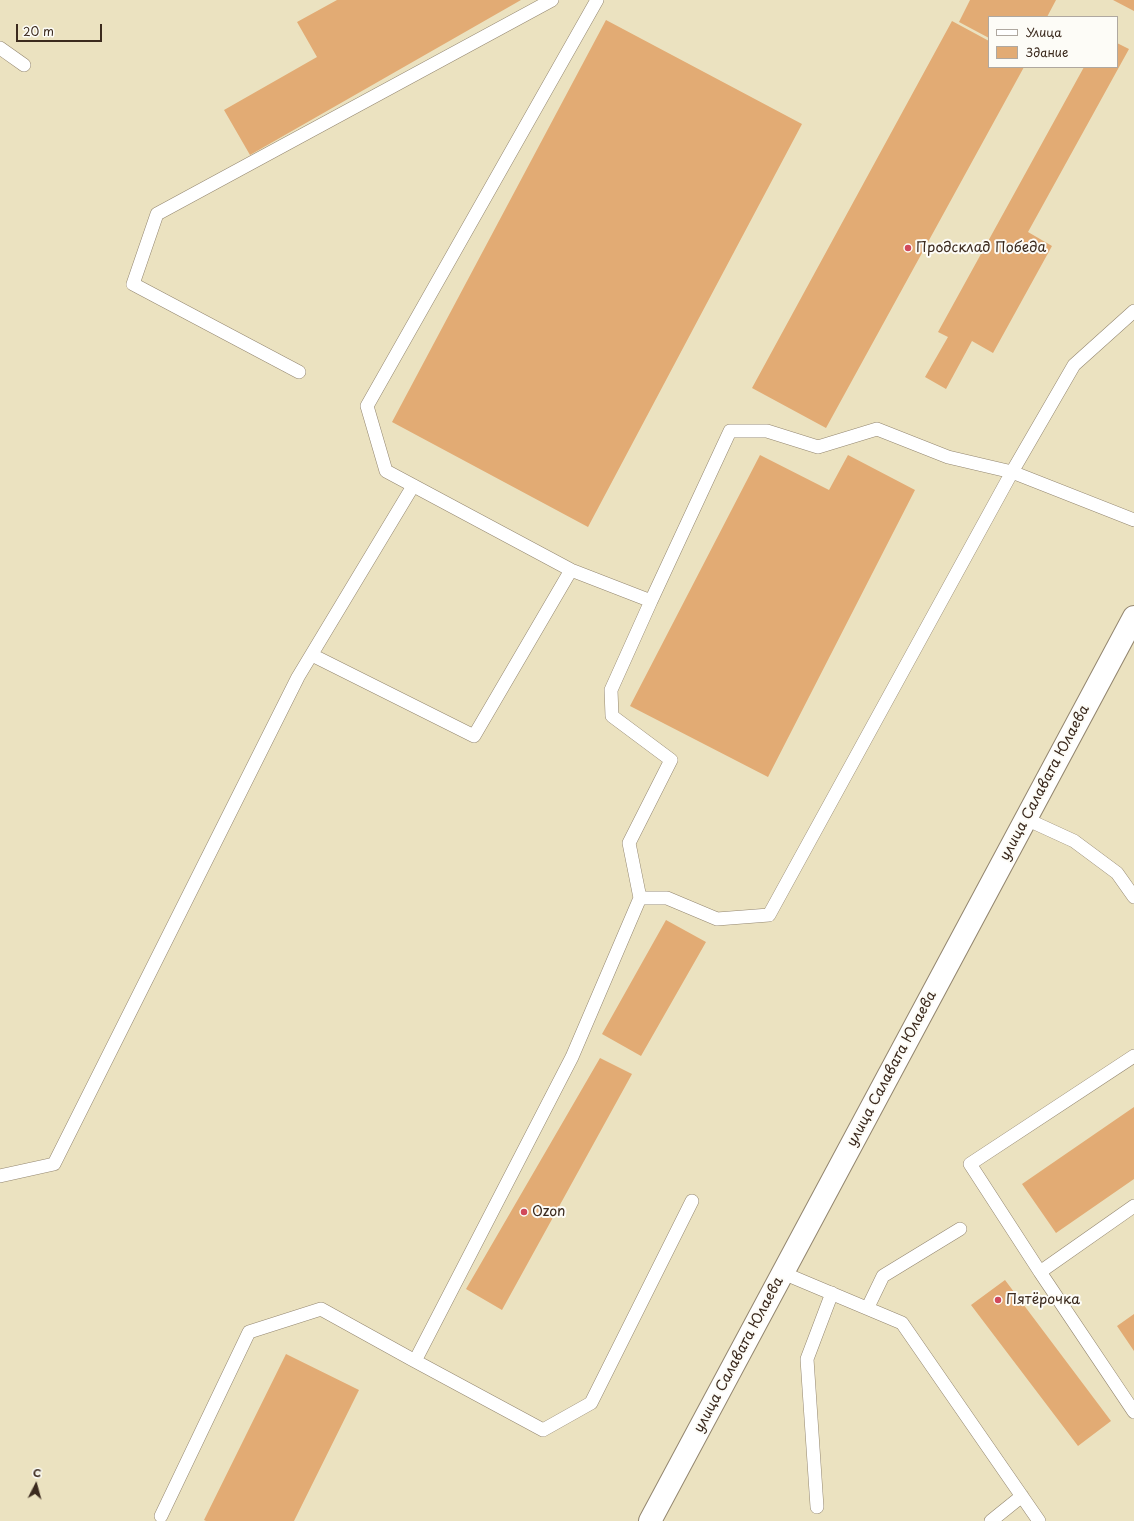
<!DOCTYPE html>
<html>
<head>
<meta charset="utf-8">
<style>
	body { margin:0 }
	#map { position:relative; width:1134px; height:1521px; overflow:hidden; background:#ebe2c0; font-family:"Playpen Sans",sans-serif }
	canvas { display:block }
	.legend { position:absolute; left:988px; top:16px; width:130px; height:52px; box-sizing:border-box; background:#fdfcf7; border:1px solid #afa8a0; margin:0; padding:5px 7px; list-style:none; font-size:12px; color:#3b2a1e }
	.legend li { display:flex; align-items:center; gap:8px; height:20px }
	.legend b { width:20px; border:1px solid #afa8a0 }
	.north { position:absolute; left:16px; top:1465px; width:40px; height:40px; -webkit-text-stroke:3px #fdfcf7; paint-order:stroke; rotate:6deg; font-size:11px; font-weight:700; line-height:16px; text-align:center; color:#3b2a1e }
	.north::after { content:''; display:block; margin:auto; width:14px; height:18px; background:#3b2a1e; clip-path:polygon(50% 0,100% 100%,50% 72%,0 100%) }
	.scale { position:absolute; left:16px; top:24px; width:86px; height:18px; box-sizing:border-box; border:2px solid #3b2a1e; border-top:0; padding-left:5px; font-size:12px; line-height:14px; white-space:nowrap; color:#3b2a1e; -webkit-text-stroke:3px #fdfcf7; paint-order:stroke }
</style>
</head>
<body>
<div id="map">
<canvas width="1134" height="1521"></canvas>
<ul class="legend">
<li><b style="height:5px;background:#fff"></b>Улица</li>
<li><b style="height:11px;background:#e2ab74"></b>Здание</li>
</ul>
<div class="north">С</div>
<div class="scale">20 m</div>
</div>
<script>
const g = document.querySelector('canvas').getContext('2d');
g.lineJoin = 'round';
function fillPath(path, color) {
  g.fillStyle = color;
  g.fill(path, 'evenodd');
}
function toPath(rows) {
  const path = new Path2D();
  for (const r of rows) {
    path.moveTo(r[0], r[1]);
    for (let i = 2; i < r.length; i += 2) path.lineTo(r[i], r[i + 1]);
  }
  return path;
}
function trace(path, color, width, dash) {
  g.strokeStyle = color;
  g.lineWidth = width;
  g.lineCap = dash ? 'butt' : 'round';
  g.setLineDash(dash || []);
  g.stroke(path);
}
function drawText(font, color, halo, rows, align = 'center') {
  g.font = font + ' "Playpen Sans",sans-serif';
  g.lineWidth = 4;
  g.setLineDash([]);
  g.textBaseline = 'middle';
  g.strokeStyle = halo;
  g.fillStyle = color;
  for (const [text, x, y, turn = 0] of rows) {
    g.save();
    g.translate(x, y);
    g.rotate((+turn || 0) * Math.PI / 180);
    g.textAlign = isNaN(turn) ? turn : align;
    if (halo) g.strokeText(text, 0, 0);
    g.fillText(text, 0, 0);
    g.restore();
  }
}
const building = toPath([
	[337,0,521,0,250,155,224,110,317,57,297,22],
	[970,0,1056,0,1047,17,989,17,989,38,959,22],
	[1113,0,1134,0,1134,11],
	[606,20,802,124,588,527,392,422],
	[952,21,989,41,989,67,1024,67,826,428,752,388],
	[1117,43,1129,49,1028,232,1052,246,993,353,972,341,946,389,925,377,948,337,938,332,1084,67,1117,67],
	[760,455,829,490,848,455,915,490,768,777,630,706],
	[666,920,706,942,641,1056,602,1034],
	[600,1058,632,1074,502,1310,466,1289],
	[1134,1107,1134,1179,1056,1233,1022,1184],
	[1005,1280,1111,1421,1078,1446,971,1305],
	[1134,1314,1134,1351,1117,1326],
	[286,1354,359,1390,294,1521,206,1521,204,1520]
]);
const lane = toPath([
	[597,0,367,406,386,471,571,570,651,601,730,431,767,431,818,447,877,429,948,457,1012,472,1134,520],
	[0,48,24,65],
	[299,372,133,284,157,214,552,0],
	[312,655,474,736,571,570],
	[1026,819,1074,841,1117,873,1134,897],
	[640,898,629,843,671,760,612,716,611,690,651,601],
	[0,1176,54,1164,298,677,413,486],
	[692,1201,591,1403,543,1430,415,1361,572,1057,640,898,667,898,717,919,769,915,1012,472,1074,365,1134,311],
	[1134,1206,1040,1272,1134,1412],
	[1040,1272,970,1164,1134,1056],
	[783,1273,902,1323,1039,1521],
	[868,1307,883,1276,960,1229],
	[817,1507,807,1359,832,1293],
	[161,1516,249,1332,321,1309,415,1361],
	[991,1521,1022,1496]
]);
const secondary = toPath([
	[650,1521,1134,617]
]);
const markers = [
	[908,248,4,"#d1495b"],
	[524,1212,4,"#d1495b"],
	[998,1300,4,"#d1495b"]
];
const poiNames = [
	["Продсклад Победа",916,248],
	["Ozon",532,1212],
	["Пятёрочка",1006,1300]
];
const streetNames = [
	["улица Салавата Юлаева",1045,783,-62],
	["улица Салавата Юлаева",892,1069,-62],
	["улица Салавата Юлаева",739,1355,-62]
];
fillPath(building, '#e2ab74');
trace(lane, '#93866f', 14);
trace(secondary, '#93866f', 24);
trace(lane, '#fff', 13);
trace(secondary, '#fff', 22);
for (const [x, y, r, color] of markers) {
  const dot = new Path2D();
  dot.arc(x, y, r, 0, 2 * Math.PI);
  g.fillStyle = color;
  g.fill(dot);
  trace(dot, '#fdfcf7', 1.5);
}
drawText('14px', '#3b2a1e', '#fdfcf7', poiNames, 'left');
drawText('14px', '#3b2a1e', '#fdfcf7', streetNames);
</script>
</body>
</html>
